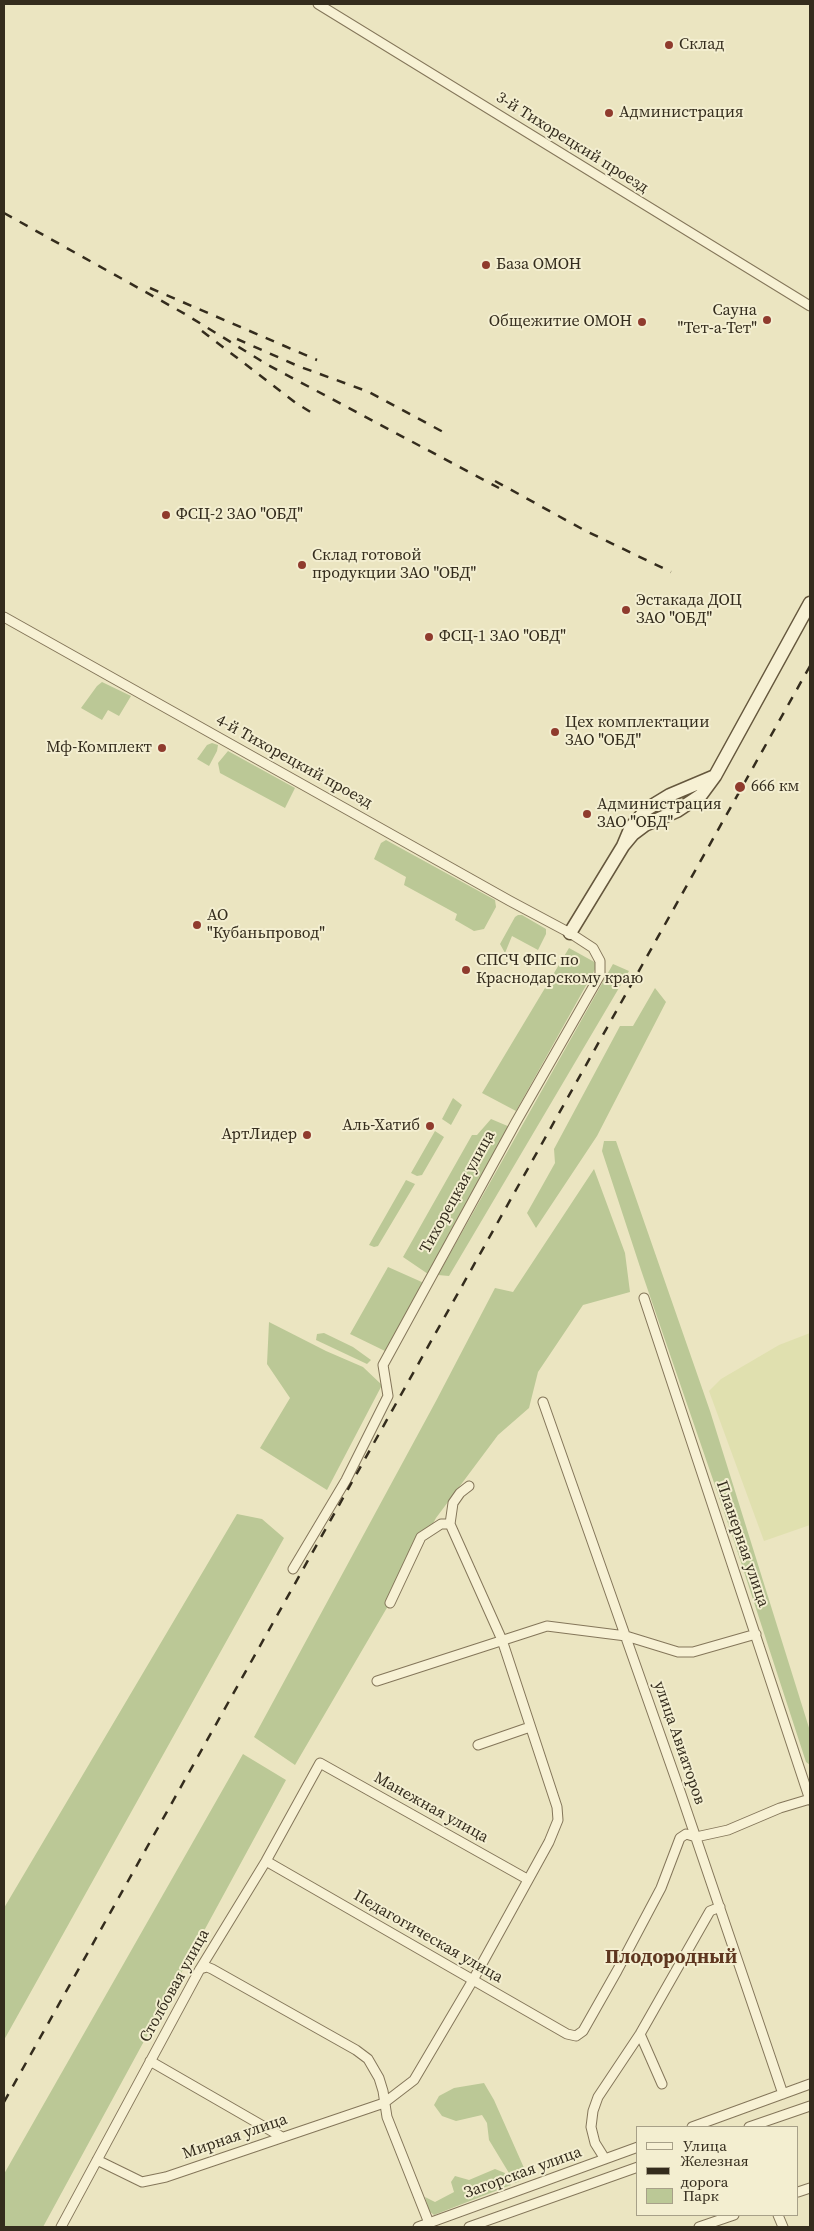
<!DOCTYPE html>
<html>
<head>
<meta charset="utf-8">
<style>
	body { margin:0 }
	#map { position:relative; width:814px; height:2231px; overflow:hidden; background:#ebe5c1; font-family:"Source Serif 4",serif }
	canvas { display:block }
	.frame { position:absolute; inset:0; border:5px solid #342c1d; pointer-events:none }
	.legend { position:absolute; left:636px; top:2126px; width:162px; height:90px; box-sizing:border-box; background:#f3eed0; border:1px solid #a7a088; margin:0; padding:6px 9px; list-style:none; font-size:15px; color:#342c1d }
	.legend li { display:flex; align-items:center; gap:10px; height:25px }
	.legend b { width:25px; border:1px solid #a7a088 }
</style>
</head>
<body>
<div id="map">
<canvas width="814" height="2231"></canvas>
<div class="frame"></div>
<ul class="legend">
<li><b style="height:6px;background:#f7f1d4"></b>Улица</li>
<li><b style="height:6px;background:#342c1d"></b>Железная дорога</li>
<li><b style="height:14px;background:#bbc896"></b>Парк</li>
</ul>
</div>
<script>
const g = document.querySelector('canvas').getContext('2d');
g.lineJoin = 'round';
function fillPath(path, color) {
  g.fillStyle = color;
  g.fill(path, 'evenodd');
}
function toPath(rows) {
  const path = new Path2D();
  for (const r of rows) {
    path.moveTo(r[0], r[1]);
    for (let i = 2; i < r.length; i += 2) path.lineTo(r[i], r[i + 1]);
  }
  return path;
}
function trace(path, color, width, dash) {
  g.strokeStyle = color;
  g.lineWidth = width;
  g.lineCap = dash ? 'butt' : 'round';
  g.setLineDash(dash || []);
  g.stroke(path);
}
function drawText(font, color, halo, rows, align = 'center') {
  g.font = font + ' "Source Serif 4",serif';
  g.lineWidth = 4;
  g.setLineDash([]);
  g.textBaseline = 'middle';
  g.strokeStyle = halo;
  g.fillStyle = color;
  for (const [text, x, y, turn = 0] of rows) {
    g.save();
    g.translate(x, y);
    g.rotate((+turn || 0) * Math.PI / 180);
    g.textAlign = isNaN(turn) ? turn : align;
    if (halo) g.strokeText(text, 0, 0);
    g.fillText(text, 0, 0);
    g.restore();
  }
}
const farmland = toPath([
	[810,1333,810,1525,764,1541,709,1391,721,1379,779,1345]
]);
const green = toPath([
	[102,682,131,696,119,716,108,710,102,720,81,708,97,686],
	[212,743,218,745,217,751,209,766,197,759,207,745],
	[228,751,295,788,285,808,220,773,218,763],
	[386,840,495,900,496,907,484,929,474,931,455,920,457,914,404,885,406,877,374,859,381,843],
	[518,915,522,915,546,929,546,934,538,950,512,936,505,953,500,944,515,917],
	[569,948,598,964,516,1111,482,1093],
	[613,964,629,971,449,1276,438,1275],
	[655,988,666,1002,597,1136,536,1228,527,1213,555,1163,554,1149,620,1026,633,1026],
	[453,1098,462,1105,451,1125,442,1119],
	[491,1119,510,1127,428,1274,403,1257,472,1135,477,1135],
	[435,1131,444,1137,422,1175,417,1176,411,1173],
	[604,1141,616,1141,710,1411,810,1731,810,1765,806,1762,734,1541,641,1270,602,1151],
	[594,1169,625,1253,630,1292,583,1305,538,1372,529,1408,498,1435,436,1518,395,1594,295,1765,254,1737,436,1401,495,1288,513,1292],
	[406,1180,415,1184,378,1246,374,1247,369,1245],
	[388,1267,424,1283,385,1351,350,1334],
	[269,1322,326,1351,363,1367,382,1385,327,1490,260,1448,290,1398,267,1364],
	[324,1333,353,1347,371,1360,367,1364,316,1340,317,1334],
	[237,1514,262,1519,284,1538,4,2040,4,1908],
	[243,1754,286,1780,43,2227,4,2227,4,2174],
	[484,2083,494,2100,528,2177,515,2183,489,2140,487,2123,482,2115,456,2121,442,2116,434,2105,439,2096,454,2088],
	[495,2169,505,2173,504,2177,511,2185,434,2215,429,2211,425,2197,435,2202,454,2192,451,2182,455,2176,469,2180]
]);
const street = toPath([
	[318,4,810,306],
	[4,617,510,901,570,933,593,948,600,961,600,975,516,1122,383,1365,388,1396,346,1480,293,1569],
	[644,1298,810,1800],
	[543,1402,681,1794,783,2094],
	[450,1524,453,1503,460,1493,469,1486],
	[377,1681,547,1626,626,1636,678,1652,693,1652,756,1634],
	[478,1745,530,1727],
	[266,1861,567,2034,576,2036,583,2031,617,1971,661,1888,680,1838,686,1834,696,1837,728,1830,780,1808,810,1799],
	[200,1969,207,1967,212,1969,356,2050,368,2059,379,2078,383,2091,387,2117,429,2223],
	[640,2034,662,2084],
	[150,2061,282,2137],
	[692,2127,810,2084],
	[749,2127,810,2106],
	[605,2159,595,2143,591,2127,593,2111,598,2097,640,2034,710,1911,720,1907],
	[97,2160,142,2182,166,2177,384,2103,414,2080,473,1980,549,1842,558,1820,557,1807,502,1640,450,1524,441,1524,421,1537,390,1603],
	[798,2192,810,2188],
	[778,2215,783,2227],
	[61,2227,200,1969,266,1861,320,1763,527,1879],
	[418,2227,638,2147],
	[469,2227,638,2167],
	[699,2227,734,2215]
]);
const secondary = toPath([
	[623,846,633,834,645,825,677,811,701,795,715,776,810,603],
	[570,933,623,846,631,827,647,809,670,795,715,776]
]);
const rail = toPath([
	[4,213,185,314,268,365,499,488],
	[150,288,317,360],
	[202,331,296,403,317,416],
	[237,339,298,366,369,392,445,433],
	[495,481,584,530,671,572],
	[4,2102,810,666]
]);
const markers = [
	[669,45,5,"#8f3b2d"],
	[609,113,5,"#8f3b2d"],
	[486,265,5,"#8f3b2d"],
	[767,320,5,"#8f3b2d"],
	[642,322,5,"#8f3b2d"],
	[166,515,5,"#8f3b2d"],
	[302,565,5,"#8f3b2d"],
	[626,610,5,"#8f3b2d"],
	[429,637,5,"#8f3b2d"],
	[555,732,5,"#8f3b2d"],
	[162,748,5,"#8f3b2d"],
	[740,787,6,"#8f3b2d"],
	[587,814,5,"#8f3b2d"],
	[197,925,5,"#8f3b2d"],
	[466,970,5,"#8f3b2d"],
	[430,1126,5,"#8f3b2d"],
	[307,1135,5,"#8f3b2d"]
];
const poiNames = [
	["Склад",679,45],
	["Администрация",619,113],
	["База ОМОН",496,265],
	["Сауна",757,311,"right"],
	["\"Тет-а-Тет\"",757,329,"right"],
	["Общежитие ОМОН",632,322,"right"],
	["ФСЦ-2 ЗАО \"ОБД\"",176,515],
	["Склад готовой",312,556],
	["продукции ЗАО \"ОБД\"",312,574],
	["Эстакада ДОЦ",636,601],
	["ЗАО \"ОБД\"",636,619],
	["ФСЦ-1 ЗАО \"ОБД\"",439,637],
	["Цех комплектации",565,723],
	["ЗАО \"ОБД\"",565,741],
	["Мф-Комплект",152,748,"right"],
	["666 км",751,787],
	["Администрация",597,805],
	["ЗАО \"ОБД\"",597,823],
	["АО",207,916],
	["\"Кубаньпровод\"",207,934],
	["СПСЧ ФПС по",476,961],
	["Краснодарскому краю",476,979],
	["Аль-Хатиб",420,1126,"right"],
	["АртЛидер",297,1135,"right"]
];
const streetNames = [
	["3-й Тихорецкий проезд",572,143,32],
	["4-й Тихорецкий проезд",294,762,29],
	["Тихорецкая улица",458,1192,-61],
	["Планерная улица",742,1544,71],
	["улица Авиаторов",679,1743,71],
	["Манежная улица",431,1808,29],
	["Педагогическая улица",428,1937,30],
	["Столбовая улица",175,1986,-61],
	["Мирная улица",235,2137,-19],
	["Загорская улица",523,2173,-20]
];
const quarterNames = [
	["Плодородный",671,1958]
];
fillPath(farmland, '#e0e0af');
fillPath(green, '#bbc896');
trace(street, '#84765a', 11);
trace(secondary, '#65573d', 15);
trace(street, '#f7f1d4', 9);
trace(secondary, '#f7f1d4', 12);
trace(rail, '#342c1d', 2.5, [9, 9]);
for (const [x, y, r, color] of markers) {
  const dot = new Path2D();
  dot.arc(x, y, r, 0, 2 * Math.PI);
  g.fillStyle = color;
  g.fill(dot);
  trace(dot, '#f3eed0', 2);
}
drawText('16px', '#342c1d', '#f3eed0', poiNames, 'left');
drawText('16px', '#342c1d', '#f3eed0', streetNames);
drawText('bold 19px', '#5e361f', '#f3eed0', quarterNames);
</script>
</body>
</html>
